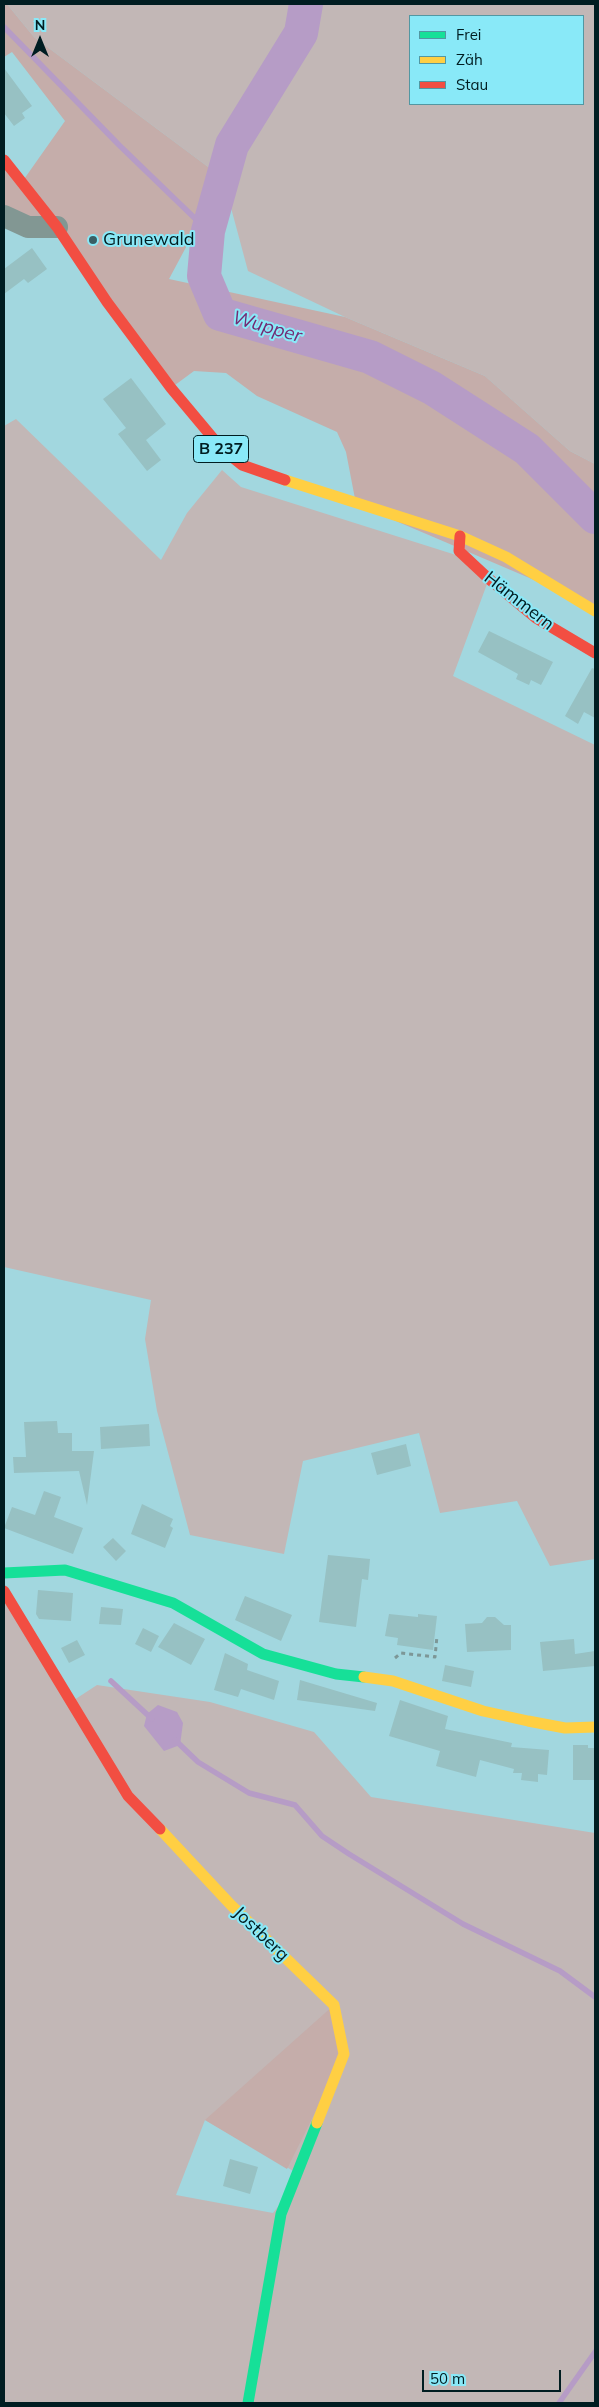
<!DOCTYPE html>
<html>
<head>
<meta charset="utf-8">
<style>
	body { margin:0 }
	#map { position:relative; width:599px; height:2407px; overflow:hidden; background:#a2d7df; font-family:Mulish,sans-serif }
	canvas { display:block }
	.frame { position:absolute; inset:0; border:5px solid #001d21; pointer-events:none }
	.legend { position:absolute; left:409px; top:15px; width:175px; height:90px; box-sizing:border-box; background:#89e9f8; border:1px solid #5297a2; margin:0; padding:6px 9px; list-style:none; font-size:15px; color:#001d21 }
	.legend li { display:flex; align-items:center; gap:10px; height:25px }
	.legend b { width:25px; border:1px solid #5297a2 }
	.north { position:absolute; left:15px; top:15px; width:50px; height:50px; -webkit-text-stroke:4px #89e9f8; paint-order:stroke; rotate:0deg; font-size:14px; font-weight:700; line-height:20px; text-align:center; color:#001d21 }
	.north::after { content:''; display:block; margin:auto; width:18px; height:22px; background:#001d21; clip-path:polygon(50% 0,100% 100%,50% 72%,0 100%) }
	.scale { position:absolute; left:422px; top:2370px; width:139px; height:22px; box-sizing:border-box; border:2px solid #001d21; border-top:0; padding-left:6px; font-size:15px; line-height:18px; white-space:nowrap; color:#001d21; -webkit-text-stroke:4px #89e9f8; paint-order:stroke }
</style>
</head>
<body>
<div id="map">
<canvas width="599" height="2407"></canvas>
<div class="frame"></div>
<ul class="legend">
<li><b style="height:6px;background:#16e098"></b>Frei</li>
<li><b style="height:6px;background:#ffcf43"></b>Zäh</li>
<li><b style="height:6px;background:#f24e42"></b>Stau</li>
</ul>
<div class="north">N</div>
<div class="scale">50 m</div>
</div>
<script>
const g = document.querySelector('canvas').getContext('2d');
g.lineJoin = 'round';
function fillPath(path, color) {
  g.fillStyle = color;
  g.fill(path, 'evenodd');
}
function toPath(rows) {
  const path = new Path2D();
  for (const r of rows) {
    path.moveTo(r[0], r[1]);
    for (let i = 2; i < r.length; i += 2) path.lineTo(r[i], r[i + 1]);
  }
  return path;
}
function trace(path, color, width, dash) {
  g.strokeStyle = color;
  g.lineWidth = width;
  g.lineCap = dash ? 'butt' : 'round';
  g.setLineDash(dash || []);
  g.stroke(path);
}
function drawText(font, color, halo, rows, align = 'center') {
  g.font = font + ' Mulish,sans-serif';
  g.lineWidth = 4;
  g.setLineDash([]);
  g.textBaseline = 'middle';
  g.strokeStyle = halo;
  g.fillStyle = color;
  for (const [text, x, y, turn = 0] of rows) {
    g.save();
    g.translate(x, y);
    g.rotate((+turn || 0) * Math.PI / 180);
    g.textAlign = isNaN(turn) ? turn : align;
    if (halo) g.strokeText(text, 0, 0);
    g.fillText(text, 0, 0);
    g.restore();
  }
}
const green = toPath([
	[7,4,595,4,595,464,570,451,485,376,345,317,248,271,223,178,34,37],
	[410,16,583,16,583,104,410,104],
	[16,419,161,560,187,513,222,470,241,487,456,555,487,584,453,676,595,745,595,1559,550,1566,517,1501,440,1513,419,1433,303,1461,284,1554,190,1535,157,1411,145,1339,151,1300,4,1267,4,426],
	[4,1591,71,1702,97,1685,210,1702,314,1732,371,1797,595,1833,594,2403,4,2403],
	[205,2120,302,2176,273,2213,176,2195]
]);
const forest = toPath([
	[4,4,7,4,34,37,223,178,169,279,345,317,485,376,570,451,595,464,595,606,356,504,346,452,337,432,257,396,226,373,194,371,171,388,57,227,4,216,4,160,22,182,65,121,12,52,4,57],
	[334,2005,344,2054,287,2169,205,2120]
]);
const water = toPath([
	[158,1705,177,1712,183,1723,180,1745,164,1751,144,1726,147,1714]
]);
const stream = toPath([
	[4,27,119,145,208,231],
	[111,1681,152,1719],
	[175,1740,198,1762,249,1793,295,1805,322,1836,349,1854,463,1924,560,1971,595,1997],
	[559,2403,595,2352]
]);
const river = toPath([
	[306,4,301,33,232,145,208,231,204,276,220,314,370,357,432,388,527,449,595,517]
]);
const building = toPath([
	[4,68,32,106,22,113,25,118,14,126,4,113],
	[32,248,47,269,28,283,24,279,4,294,4,269],
	[131,378,166,424,146,440,161,460,147,471,118,434,126,428,103,399],
	[489,631,553,662,541,685,531,680,529,685,516,679,518,674,478,652],
	[592,668,595,669,595,718,584,712,578,724,565,716],
	[57,1421,58,1433,72,1433,72,1451,94,1451,87,1505,79,1471,14,1473,13,1457,26,1457,24,1422],
	[149,1424,150,1446,101,1449,100,1427],
	[406,1444,411,1466,377,1475,371,1453],
	[44,1491,61,1497,54,1517,83,1528,73,1554,4,1528,12,1507,35,1515],
	[142,1504,173,1519,170,1526,173,1528,165,1548,131,1534],
	[113,1538,126,1551,116,1561,103,1547],
	[328,1555,370,1559,368,1580,362,1579,356,1627,319,1622],
	[38,1590,73,1593,71,1621,39,1619,36,1614],
	[245,1596,292,1615,281,1641,235,1620],
	[101,1607,123,1609,121,1625,99,1624],
	[389,1614,418,1617,418,1614,437,1616,433,1650,397,1645,398,1638,385,1636],
	[487,1617,495,1617,504,1625,511,1625,511,1650,467,1652,465,1624,482,1623],
	[174,1623,205,1639,191,1665,158,1647],
	[143,1628,159,1636,151,1652,135,1644],
	[574,1639,575,1654,595,1651,595,1666,543,1671,540,1642],
	[77,1640,85,1655,69,1663,61,1648],
	[225,1653,248,1664,247,1670,279,1681,274,1700,241,1689,238,1697,214,1690],
	[445,1665,474,1671,471,1687,442,1681],
	[300,1680,377,1703,375,1711,297,1700],
	[400,1700,448,1716,445,1729,512,1743,511,1747,549,1750,547,1775,538,1774,538,1782,521,1780,522,1773,513,1773,514,1769,480,1760,476,1777,436,1766,440,1751,389,1736],
	[573,1745,588,1745,588,1748,595,1748,595,1780,573,1780],
	[230,2159,258,2167,250,2194,223,2186]
]);
const path = toPath([
	[395,1658,401,1653,435,1657,437,1636]
]);
const street = toPath([
	[4,216,28,227,57,227]
]);
const fast = toPath([
	[4,1573,65,1570,173,1603,263,1654,336,1674,364,1677],
	[248,2403,281,2214,317,2123]
]);
const slow = toPath([
	[285,480,460,536,506,557,595,611],
	[364,1677,393,1681,483,1711,528,1721,565,1728,595,1727],
	[160,1829,231,1905,334,2005,344,2054,317,2123]
]);
const jam = toPath([
	[4,160,57,227,107,302,171,388,222,449,242,465,285,480],
	[460,536,459,551,489,579,536,618,595,653],
	[4,1591,128,1796,160,1829]
]);
const markers = [
	[93,240,5,"#395e64"]
];
const shields = [
	[221,449,55]
];
const shieldNames = [
	["B 237",221,449]
];
const poiNames = [
	["Grunewald",103,240]
];
const streetNames = [
	["Hämmern",519,601,38],
	["Jostberg",261,1934,44]
];
const waterNames = [
	["Wupper",267,327,16]
];
fillPath(green, '#c2b7b6');
fillPath(forest, '#c5adaa');
fillPath(water, '#b69cc6');
trace(stream, '#b69cc6', 5.5);
trace(river, '#b69cc6', 34);
fillPath(building, '#97c1c3');
trace(path, '#7d9797', 3, [4, 4]);
trace(street, '#829793', 22);
trace(fast, '#16e098', 11);
trace(slow, '#ffcf43', 11);
trace(jam, '#f24e42', 11);
for (const [x, y, r, color] of markers) {
  const dot = new Path2D();
  dot.arc(x, y, r, 0, 2 * Math.PI);
  g.fillStyle = color;
  g.fill(dot);
  trace(dot, '#89e9f8', 2);
}
for (const [x, y, w] of shields) {
  const box = new Path2D();
  box.roundRect(x - w / 2, y - 13.5, w, 27, 4);
  g.fillStyle = '#89e9f8';
  g.fill(box);
  trace(box, '#001d21', 1);
}
drawText('bold 16px', '#001d21', null, shieldNames);
drawText('18px', '#001d21', '#89e9f8', poiNames, 'left');
drawText('18px', '#001d21', '#89e9f8', streetNames);
drawText('italic 19px', '#742a72', '#89e9f8', waterNames);
</script>
</body>
</html>
